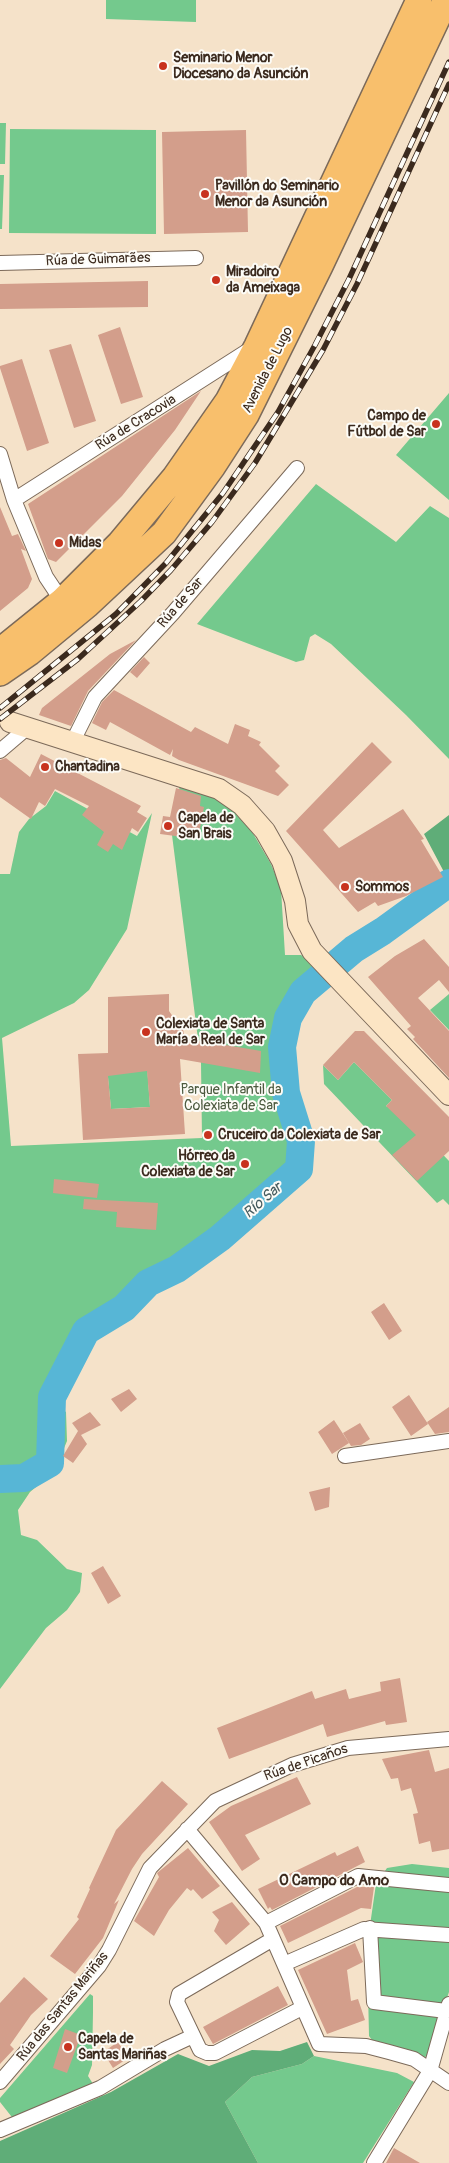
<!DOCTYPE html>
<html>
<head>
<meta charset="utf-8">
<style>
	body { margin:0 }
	canvas { display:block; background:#f5e2c9 }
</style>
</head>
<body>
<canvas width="449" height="2163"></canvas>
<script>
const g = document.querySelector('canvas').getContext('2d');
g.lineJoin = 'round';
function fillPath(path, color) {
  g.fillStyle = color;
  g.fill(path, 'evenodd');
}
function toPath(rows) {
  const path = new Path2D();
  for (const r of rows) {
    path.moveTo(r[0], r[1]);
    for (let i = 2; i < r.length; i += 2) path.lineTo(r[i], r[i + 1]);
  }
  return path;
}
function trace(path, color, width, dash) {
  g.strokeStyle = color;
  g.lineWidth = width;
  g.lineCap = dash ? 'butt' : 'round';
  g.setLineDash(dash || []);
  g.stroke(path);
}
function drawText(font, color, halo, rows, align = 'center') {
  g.font = font + ' Pangolin,sans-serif';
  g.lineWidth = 4;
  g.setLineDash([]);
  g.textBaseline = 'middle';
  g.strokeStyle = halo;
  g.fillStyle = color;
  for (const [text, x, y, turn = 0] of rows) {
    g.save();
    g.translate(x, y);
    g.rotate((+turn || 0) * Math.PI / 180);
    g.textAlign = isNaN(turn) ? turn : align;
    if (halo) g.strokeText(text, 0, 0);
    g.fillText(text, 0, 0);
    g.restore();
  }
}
const green = toPath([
	[106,0,196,0,196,22,106,19],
	[0,123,6,123,5,164,0,164],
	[10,129,156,130,156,234,9,233],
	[0,175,4,175,2,229,0,229],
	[449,393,449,500,396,455],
	[316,484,396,542,430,506,449,518,449,759,406,715,331,644,315,634,310,637,304,660,296,662,197,624],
	[180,784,218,799,227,805,251,830,271,864,281,889,285,955,301,955,316,967,308,973,281,1017,278,1047,282,1096,297,1143,295,1169,218,1234,175,1264,147,1277,122,1303,82,1327,48,1398,66,1412,67,1441,54,1472,30,1492,18,1510,21,1535,37,1540,67,1569,82,1573,80,1592,67,1610,46,1628,0,1689,0,874,10,874,19,832,29,819,46,806,55,791,137,836,152,813,127,929,89,990,74,1003,2,1038,11,1146,202,1138,201,1063,172,835],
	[449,994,449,1030,430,1010],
	[354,1062,392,1100,386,1106,408,1118,449,1161,449,1205,443,1199,437,1203,324,1084,323,1065,338,1080],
	[147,1065,150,1107,111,1109,107,1067],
	[412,1864,449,1868,449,1992,427,2056,423,2058,372,2040,369,2036,367,1946,376,1884,387,1868],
	[90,1994,93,1996,93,2012,92,2065,88,2076,95,2087,15,2121,0,2102,0,2098],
	[314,2056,397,2073,414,2082,363,2163,258,2163,225,2102,252,2077,302,2064]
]);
const forest = toPath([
	[449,815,449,876,444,872,424,834],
	[307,2042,314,2056,302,2064,252,2077,225,2102,258,2163,0,2163,0,2141,111,2092,178,2054,209,2066,252,2050,280,2051]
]);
const river = toPath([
	[0,1479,24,1478,50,1463,52,1397,86,1331,124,1308,148,1283,177,1269,220,1238,299,1169,301,1141,286,1093,282,1047,288,1018,303,992,354,949,383,931,449,883]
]);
const building = toPath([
	[246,130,248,232,164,234,162,132],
	[148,281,148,307,0,309,0,284],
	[120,327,143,397,121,404,98,335],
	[71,344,96,421,74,428,49,350],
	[22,359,49,443,27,451,0,368,0,366],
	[201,391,175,430,122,496,56,562,48,559,28,504],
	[0,507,12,536,18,534,26,551,21,549,32,579,28,588,0,611],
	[136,640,88,691,71,726,39,715,42,708,110,654],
	[144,657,150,663,137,678,130,672],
	[114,690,191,732,195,727,228,744,235,724,250,730,248,736,261,742,259,745,280,766,275,771,289,785,278,796,179,760,172,756,173,749,170,755,110,722,106,730,92,723,102,702],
	[372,742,392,762,323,830,339,848,403,809,424,839,421,840,443,877,406,896,378,906,375,902,358,912,286,831],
	[41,754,141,806,137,812,147,818,138,832,132,828,122,850,113,844,108,852,97,845,104,832,82,815,89,806,55,789,45,806,39,802,31,819,0,797,0,760,6,758,30,777],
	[176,788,201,796,200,806,204,807,198,839,160,834,163,816,170,817],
	[424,939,449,967,449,992,439,980,418,998,449,1031,449,1078,413,1039,415,1037,407,1029,411,1026,368,977,395,956],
	[169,994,169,1011,176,1021,182,1025,185,1038,261,1051,260,1073,180,1059,185,1134,83,1140,78,1054,108,1053,108,997],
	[147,1071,150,1107,111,1109,108,1076],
	[355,1031,364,1031,449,1117,449,1151,417,1181,392,1155,416,1135,386,1106,392,1100,354,1062,338,1080,323,1065],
	[54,1179,99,1184,97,1198,53,1193],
	[84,1199,158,1203,156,1230,116,1227,117,1212,83,1209],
	[384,1303,402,1331,389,1340,371,1312],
	[129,1389,137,1399,121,1412,111,1399],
	[409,1395,428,1424,411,1436,392,1407],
	[449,1407,449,1432,435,1434,427,1422],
	[90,1412,101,1425,81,1435,87,1444,73,1463,63,1456,78,1431,72,1423],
	[334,1420,349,1443,332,1454,318,1432],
	[360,1423,370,1439,361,1445,351,1446,343,1433],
	[330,1487,329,1507,315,1511,309,1492],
	[103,1566,121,1596,108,1604,91,1573],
	[400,1678,407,1722,386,1725,385,1721,327,1737,323,1724,229,1759,217,1728,312,1691,315,1699,346,1689,349,1699,381,1691,380,1682],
	[429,1750,435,1772,449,1768,449,1849,432,1852,430,1841,419,1844,413,1814,418,1813,411,1788,401,1791,398,1778,391,1779,382,1759],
	[297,1777,311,1804,245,1835,260,1859,242,1871,209,1822,231,1806],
	[162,1781,188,1804,142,1854,132,1869,114,1904,119,1900,103,1938,75,1974,50,1956,79,1919,77,1917,90,1889,89,1888,116,1830],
	[358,1846,365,1862,272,1910,270,1907,268,1909,258,1889,335,1852,337,1856],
	[188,1848,220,1886,202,1899,193,1889,191,1891,187,1888,169,1910,154,1936,134,1921,159,1877,157,1873],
	[357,1887,374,1887,371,1909,361,1908,288,1943,280,1926],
	[232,1902,250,1924,226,1945,214,1931,219,1920,212,1912],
	[355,1943,363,1962,347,1970,351,2001,358,1999,365,2020,327,2034,298,1970],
	[24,1977,48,1999,31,2015,10,2045,14,2049,0,2064,0,2003],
	[278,1986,288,2005,213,2044,203,2027],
	[65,2029,81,2035,67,2073,53,2068],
	[118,2042,128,2058,113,2068,103,2052],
	[394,2148,420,2163,386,2163]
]);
const street = toPath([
	[0,263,196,258],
	[0,454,14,500,46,577,62,601],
	[14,500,252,348],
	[72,743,95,697,173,613,297,468],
	[0,751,27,728],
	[345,1456,449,1441],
	[187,1829,266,1923,319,2044,366,2046,389,2052,414,2059,449,2083],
	[266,1923,358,1876,449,1885],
	[370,1928,374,2002,446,2011],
	[273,1939,179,1994,177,2002,200,2050,207,2053,215,2053,302,2008],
	[284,1964,364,1929,449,1935],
	[0,2082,99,1966,109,1950,150,1868,215,1801,292,1765,348,1748,449,1739],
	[0,2130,100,2088,165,2049,193,2036],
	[374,2163,430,2071,449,2004]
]);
const secondary = toPath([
	[10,722,219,789,242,805,265,831,282,861,295,901,298,924,312,951,449,1095]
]);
const highway = toPath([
	[0,651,62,601,120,543,175,477,228,401,257,346,419,0],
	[0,673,29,653,87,605,164,533,213,466,246,415,320,266,446,0]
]);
const rail = toPath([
	[0,708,116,614,166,563,223,493,278,412,315,345,349,279,449,62],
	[0,719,78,659,141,601,171,570,212,522,255,463,323,350,357,284,449,84]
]);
const markers = [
	[163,66,5,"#c8321e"],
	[205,194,5,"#c8321e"],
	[216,280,5,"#c8321e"],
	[436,424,5,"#c8321e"],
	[59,543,5,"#c8321e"],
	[45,767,5,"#c8321e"],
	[168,826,5,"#c8321e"],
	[345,887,5,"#c8321e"],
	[146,1032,5,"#c8321e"],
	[208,1135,5,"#c8321e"],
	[245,1164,5,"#c8321e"],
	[68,2047,5,"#c8321e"]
];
const poiNames = [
	["Seminario Menor",173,58],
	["Diocesano da Asunción",173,74],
	["Pavillón do Seminario",215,186],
	["Menor da Asunción",215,202],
	["Miradoiro",226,272],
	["da Ameixaga",226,288],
	["Campo de",426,416,"right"],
	["Fútbol de Sar",426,432,"right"],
	["Midas",69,543],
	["Chantadina",55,767],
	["Capela de",178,818],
	["San Brais",178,834],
	["Sommos",355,887],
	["Colexiata de Santa",156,1024],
	["María a Real de Sar",156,1040],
	["Cruceiro da Colexiata de Sar",218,1135],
	["Hórreo da",235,1156,"right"],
	["Colexiata de Sar",235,1172,"right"],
	["Capela de",78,2039],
	["Santas Mariñas",78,2055]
];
const streetNames = [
	["Rúa de Guimarães",98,260,-2],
	["Avenida de Lugo",268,370,-63],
	["Rúa de Cracovia",136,423,-32],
	["Rúa de Sar",181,603,-49],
	["Rúa de Picaños",306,1763,-19],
	["Rúa das Santas Mariñas",63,2007,-51]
];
const parkNames = [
	["Parque Infantil da",231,1090],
	["Colexiata de Sar",231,1106]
];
const waterNames = [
	["Río Sar",263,1201,-41]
];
const neighbourhoodNames = [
	["O Campo do Amo",334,1881]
];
fillPath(green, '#74c98d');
fillPath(forest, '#5fad78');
trace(river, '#57b6d6', 28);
fillPath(building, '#d39e8b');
trace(street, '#7c6a5a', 16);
trace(secondary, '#7c6a5a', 22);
trace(highway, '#7c6a5a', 28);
trace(street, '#fff', 14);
trace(secondary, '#fce5c4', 20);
trace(highway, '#f8bf6c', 25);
trace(rail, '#3b2a1e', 5.5);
trace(rail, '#fdfcf7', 4, [11]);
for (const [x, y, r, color] of markers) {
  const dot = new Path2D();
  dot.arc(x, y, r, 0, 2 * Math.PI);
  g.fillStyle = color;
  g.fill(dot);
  trace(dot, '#fdfcf7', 2);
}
drawText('bold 14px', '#3b2a1e', '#fdfcf7', poiNames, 'left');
drawText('14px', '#3b2a1e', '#fdfcf7', streetNames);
drawText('14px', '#4c5a3f', '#fdfcf7', parkNames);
drawText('italic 15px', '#455b5e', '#fdfcf7', waterNames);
drawText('bold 15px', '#3b2a1e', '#fdfcf7', neighbourhoodNames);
</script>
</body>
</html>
